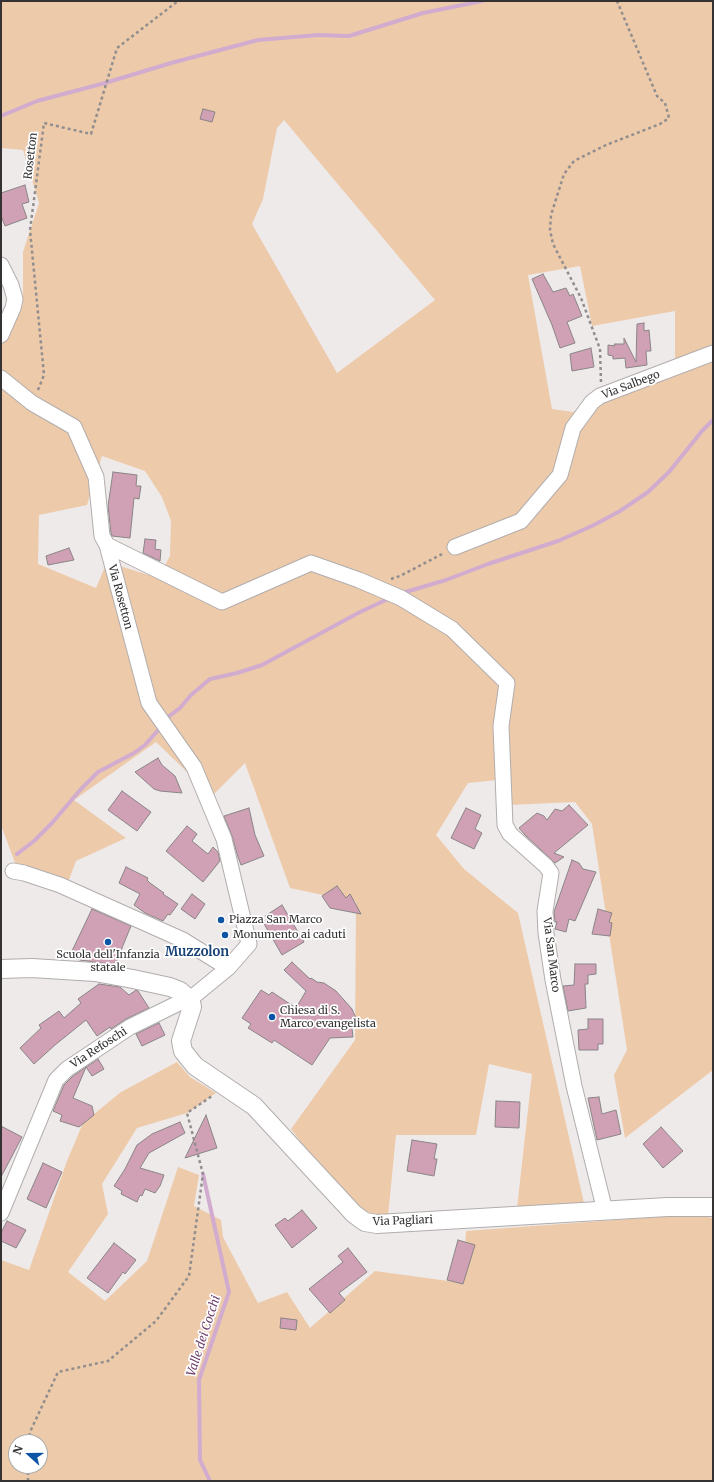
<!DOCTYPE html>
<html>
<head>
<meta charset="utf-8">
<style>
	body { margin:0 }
	#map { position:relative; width:714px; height:1482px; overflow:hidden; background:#efeaea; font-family:Merriweather,serif }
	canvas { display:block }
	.frame { position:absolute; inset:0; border:2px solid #343232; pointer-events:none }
	.north { position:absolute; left:8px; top:1434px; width:40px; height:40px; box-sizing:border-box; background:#fff; border:1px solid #aeadad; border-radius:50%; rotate:291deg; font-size:11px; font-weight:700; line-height:16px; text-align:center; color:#343232 }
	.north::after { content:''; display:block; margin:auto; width:14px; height:18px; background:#0b55a4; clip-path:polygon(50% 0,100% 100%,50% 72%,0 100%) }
</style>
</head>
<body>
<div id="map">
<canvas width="714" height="1482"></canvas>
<div class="frame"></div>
<div class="north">N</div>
</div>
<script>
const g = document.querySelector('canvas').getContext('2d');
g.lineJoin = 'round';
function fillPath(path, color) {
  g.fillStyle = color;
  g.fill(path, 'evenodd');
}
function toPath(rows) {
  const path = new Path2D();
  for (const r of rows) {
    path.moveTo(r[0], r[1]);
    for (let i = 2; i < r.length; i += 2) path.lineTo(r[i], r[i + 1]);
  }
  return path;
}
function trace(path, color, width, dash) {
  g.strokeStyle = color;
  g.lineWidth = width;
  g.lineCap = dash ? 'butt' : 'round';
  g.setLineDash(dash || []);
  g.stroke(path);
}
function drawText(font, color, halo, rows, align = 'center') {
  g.font = font + ' Merriweather,serif';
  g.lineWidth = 3.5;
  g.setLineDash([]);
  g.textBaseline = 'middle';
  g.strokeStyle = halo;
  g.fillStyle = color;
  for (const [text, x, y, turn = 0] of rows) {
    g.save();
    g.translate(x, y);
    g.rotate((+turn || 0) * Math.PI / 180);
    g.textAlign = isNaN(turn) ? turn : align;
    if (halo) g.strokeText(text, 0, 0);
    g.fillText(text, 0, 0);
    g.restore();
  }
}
const green = toPath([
	[1,1,713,1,713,1070,625,1138,614,1075,627,1050,592,824,575,802,508,805,507,779,468,783,436,835,464,869,518,913,584,1203,517,1208,532,1074,489,1064,476,1135,396,1135,388,1216,371,1213,353,1206,316,1162,291,1129,355,1040,356,902,290,888,245,763,212,796,156,742,74,800,126,838,76,861,69,880,15,863,1,825,1,339,7,333,23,304,23,252,39,203,23,150,1,148],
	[284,120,435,300,337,373,252,224,263,199,277,128],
	[580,266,592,326,675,311,675,369,600,396,573,412,552,409,528,275],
	[102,456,145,471,162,497,171,521,170,556,158,578,107,562,96,588,38,564,39,515,87,505],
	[177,1062,190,1077,216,1093,187,1113,137,1128,102,1184,108,1214,68,1272,105,1301,147,1261,178,1167,199,1175,194,1206,221,1220,223,1237,258,1303,287,1292,310,1328,375,1271,463,1283,466,1231,670,1216,702,1216,713,1218,713,1481,1,1481,1,1260,29,1270,67,1161,83,1123,121,1092],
	[16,1442,40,1442,40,1466,16,1466]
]);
const stream = toPath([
	[1,116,37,101,105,83,171,63,258,40,318,35,349,36,423,13,482,1],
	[402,593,446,580,488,564,558,541,594,525,620,511,648,492,669,472,702,431,713,420],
	[168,717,180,708,191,695,210,679,237,673,262,665,360,612,390,598],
	[17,854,34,841,52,823,81,789,98,772,134,753,145,745,160,728],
	[203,1174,229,1292,199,1380,200,1460,210,1481]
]);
const building = toPath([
	[203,109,215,112,212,122,200,119,203,109],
	[25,185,29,202,22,204,27,218,5,226,1,216,1,193,25,185],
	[543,274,553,292,566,288,570,296,573,294,582,316,567,322,575,343,560,348,552,325,532,279,543,274],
	[644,323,644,331,649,330,651,351,646,351,647,365,626,368,625,358,613,359,613,356,608,355,608,345,615,346,614,344,624,344,624,338,636,362,637,324,644,323],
	[591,348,594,367,572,371,570,354,591,348],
	[113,472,137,475,136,486,141,486,139,499,134,498,130,538,112,536,111,533,108,506,113,472],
	[145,539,156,540,155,549,161,550,160,561,143,553,145,539],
	[69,548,74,560,48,565,46,556,69,548],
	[158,758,162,765,175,776,182,793,160,791,154,789,135,772,158,758],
	[122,791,151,812,137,831,108,810,122,791],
	[569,805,588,825,554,853,564,857,555,863,525,835,519,828,537,813,544,816,547,820,555,809,562,811,569,805],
	[249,808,255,835,264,856,241,865,238,857,232,836,224,816,249,808],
	[466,808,481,815,475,829,482,833,474,849,451,838,466,808],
	[187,826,197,834,192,841,208,854,213,847,218,852,220,861,203,882,166,851,187,826],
	[572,860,579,863,583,869,596,872,575,921,569,919,566,932,555,929,557,922,555,922,554,912,572,860],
	[126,867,148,878,147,880,150,883,164,893,163,894,178,904,170,915,168,914,163,921,145,913,134,905,140,894,119,883,126,867],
	[337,886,346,898,350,894,361,914,330,908,322,896,337,886],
	[192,894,205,904,195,919,181,909,192,894],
	[282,905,304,942,282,955,263,922,267,919,265,916,282,905],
	[92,909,131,926,115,965,80,960,71,957,71,953,92,909],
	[598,909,612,913,609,922,612,923,610,936,592,934,598,909],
	[292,962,310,979,311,978,317,982,324,983,336,991,352,1009,356,1018,351,1019,353,1037,330,1038,312,1065,274,1040,272,1043,248,1028,251,1024,242,1018,261,990,269,995,272,992,296,1008,306,991,284,970,292,962],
	[575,964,596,964,596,974,588,975,588,984,585,984,586,1008,568,1011,563,986,574,985,575,964],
	[99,984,120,987,129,995,136,990,138,991,149,1008,126,1019,111,1029,110,1027,97,1036,86,1020,55,1045,34,1064,20,1048,41,1028,39,1025,59,1011,64,1018,81,1003,78,999,99,984],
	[588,1019,603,1019,603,1044,598,1044,598,1050,579,1050,578,1030,588,1029,588,1019],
	[159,1023,165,1035,142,1046,136,1034,159,1023],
	[98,1059,104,1069,92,1076,86,1067,73,1098,92,1106,94,1115,79,1127,60,1121,62,1115,53,1111,64,1085,73,1076,98,1059],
	[599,1097,602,1114,616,1110,621,1134,597,1140,588,1098,599,1097],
	[496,1101,520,1102,519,1128,495,1127,496,1101],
	[206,1115,217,1148,185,1158,206,1115],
	[180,1122,185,1133,149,1153,140,1168,164,1175,160,1186,155,1193,145,1189,142,1196,140,1195,137,1202,121,1194,122,1191,114,1186,125,1169,137,1145,152,1134,180,1122],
	[1,1126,22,1137,1,1177,1,1126],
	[661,1127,683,1151,663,1168,643,1144,661,1127],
	[412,1140,437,1144,434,1159,437,1159,434,1176,407,1171,412,1140],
	[43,1163,62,1172,46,1208,27,1199,43,1163],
	[302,1210,317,1228,292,1248,275,1225,285,1218,288,1221,302,1210],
	[7,1221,26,1230,16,1248,1,1241,1,1233,7,1221],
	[458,1240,475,1245,463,1284,447,1280,458,1240],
	[114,1243,136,1260,125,1274,123,1272,108,1293,87,1278,114,1243],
	[348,1248,367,1272,339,1293,345,1300,330,1313,309,1289,343,1262,338,1256,348,1248],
	[281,1318,297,1320,296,1330,280,1328,281,1318]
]);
const path = toPath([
	[601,382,600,349,581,298,553,244,550,230,551,215,564,174,574,161,606,145,660,124,669,118,665,103,657,96,617,1],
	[38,390,44,375,30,230,44,123,91,134,117,48,178,1],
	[391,579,400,576,444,553],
	[29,1442,30,1432,58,1372,108,1361,156,1321,189,1276,203,1174,187,1113,212,1096],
	[28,1481,28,1466]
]);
const minor = toPath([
	[1,265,11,285,15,299,13,308,1,335],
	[1,378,32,403,74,427,96,477,102,536,107,545,149,703,194,767,224,839,249,944,228,968,195,995,130,1027,67,1069,56,1080,1,1213],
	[107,545,222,602,311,563,359,580,401,598,452,629,507,683,501,726,505,825,510,834,546,866,551,873,545,911,546,933,553,980,574,1086,605,1211],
	[455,547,521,521,560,475,573,428,592,402,600,396,713,353],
	[13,871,24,873,60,885,183,940,228,968]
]);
const tertiary = toPath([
	[1,969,32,968,95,972,133,979,170,987,180,991,188,998,191,1002,192,1007,181,1041,183,1051,195,1066,254,1106,354,1214,365,1222,377,1224,667,1207,713,1207]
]);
const markers = [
	[221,920,4,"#0b55a4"],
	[225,935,4,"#0b55a4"],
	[108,942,4,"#0b55a4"],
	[272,1017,4,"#0b55a4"]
];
const streetNames = [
	["Rosetton",31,156,-83],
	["Via Salbego",631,385,-21],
	["Via Rosetton",120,597,75],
	["Via San Marco",551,955,83],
	["Via Refoschi",99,1048,-33],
	["Via Pagliari",403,1221,-2]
];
const poiNames = [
	["Piazza San Marco",229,920],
	["Monumento ai caduti",233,935],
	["Scuola dell'Infanzia",108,955,"center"],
	["statale",108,968,"center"],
	["Chiesa di S.",280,1011],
	["Marco evangelista",280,1024]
];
const waterNames = [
	["Valle dei Cocchi",204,1336,-72]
];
const quarterNames = [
	["Muzzolon",197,952]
];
fillPath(green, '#edcaaa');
trace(stream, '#d1accf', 4);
fillPath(building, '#d0a0b4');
trace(building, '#898587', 1);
trace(minor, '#b2adad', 17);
trace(tertiary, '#b2adad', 20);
trace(path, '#928e8e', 2.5, [3, 3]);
trace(minor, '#fff', 15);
trace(tertiary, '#fff', 18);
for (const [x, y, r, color] of markers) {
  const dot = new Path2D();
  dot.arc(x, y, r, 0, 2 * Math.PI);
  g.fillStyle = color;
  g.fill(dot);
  trace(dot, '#fff', 1.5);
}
drawText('11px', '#343232', '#fff', streetNames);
drawText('11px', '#343232', '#fff', poiNames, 'left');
drawText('italic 12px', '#6e3f6d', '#fff', waterNames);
drawText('bold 13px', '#194377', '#fff', quarterNames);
</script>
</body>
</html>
